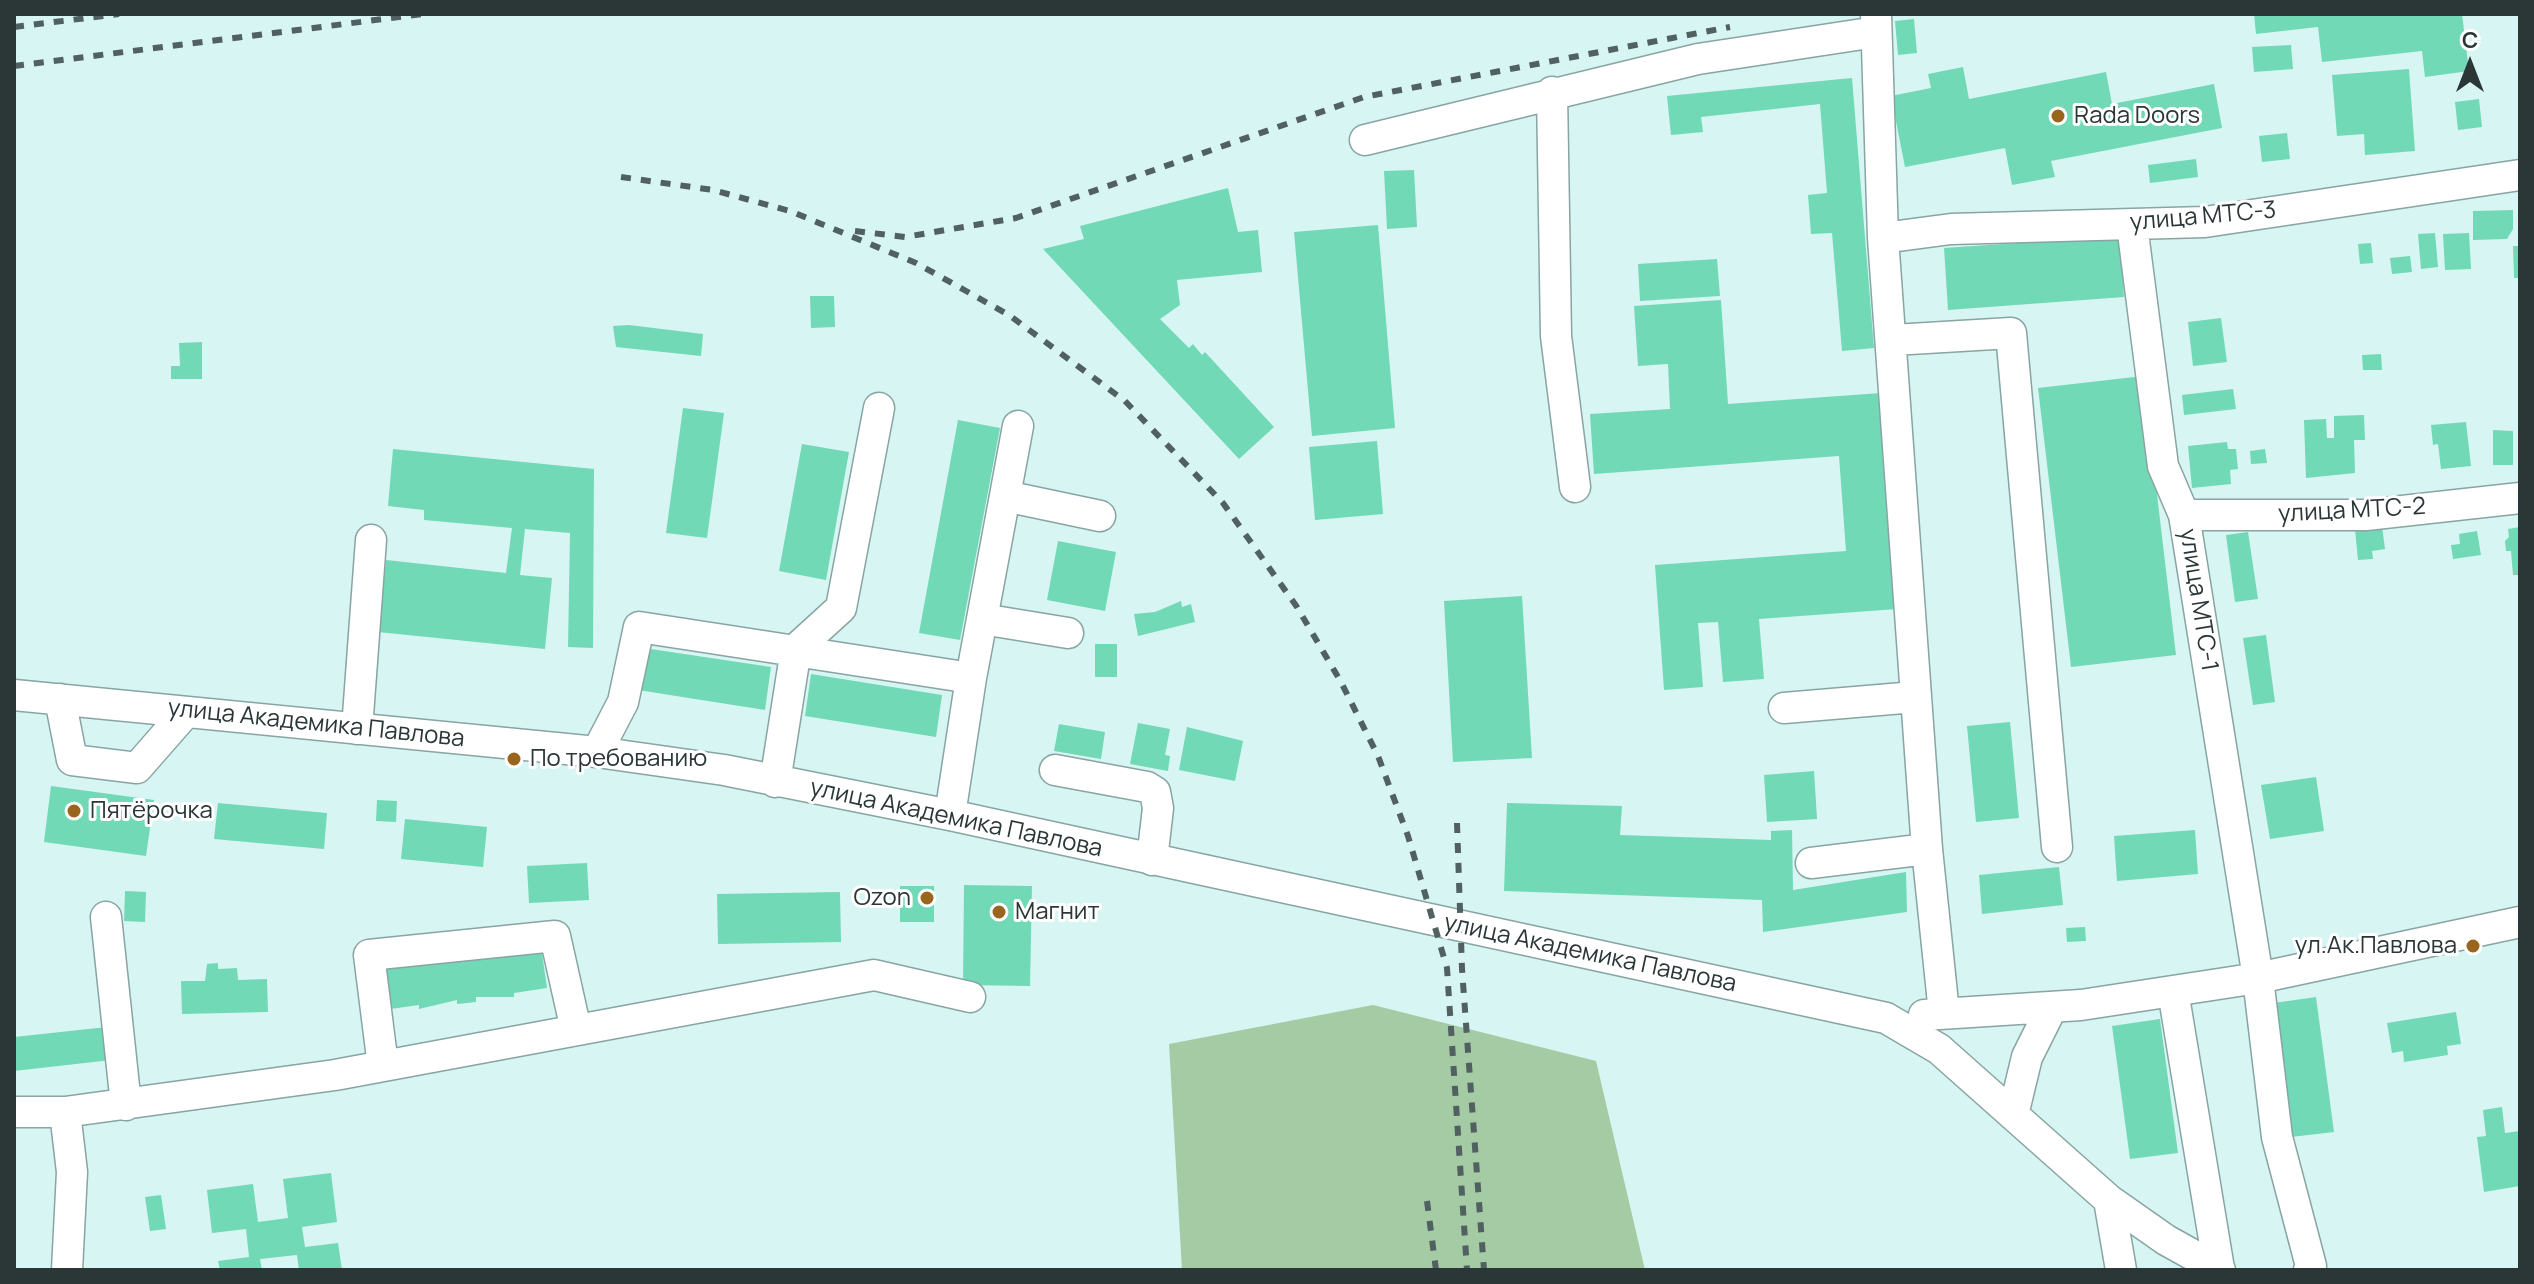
<!DOCTYPE html>
<html>
<head>
<meta charset="utf-8">
<style>
	body { margin:0 }
	#map { position:relative; width:2534px; height:1284px; overflow:hidden; background:#d7f5f3; font-family:Manrope,sans-serif }
	canvas { display:block }
	.frame { position:absolute; inset:0; border:16px solid #2b3636; pointer-events:none }
	.north { position:absolute; left:2430px; top:24px; width:80px; height:80px; -webkit-text-stroke:6px #fff; paint-order:stroke; rotate:0deg; font-size:22px; font-weight:700; line-height:32px; text-align:center; color:#2b3636 }
	.north::after { content:''; display:block; margin:auto; width:28px; height:36px; background:#2b3636; clip-path:polygon(50% 0,100% 100%,50% 72%,0 100%) }
</style>
</head>
<body>
<div id="map">
<canvas width="2534" height="1284"></canvas>
<div class="frame"></div>
<div class="north">С</div>
</div>
<script>
const g = document.querySelector('canvas').getContext('2d');
g.lineJoin = 'round';
function fillPath(path, color) {
  g.fillStyle = color;
  g.fill(path, 'evenodd');
}
function toPath(rows) {
  const path = new Path2D();
  for (const r of rows) {
    path.moveTo(r[0], r[1]);
    for (let i = 2; i < r.length; i += 2) path.lineTo(r[i], r[i + 1]);
  }
  return path;
}
function trace(path, color, width, dash) {
  g.strokeStyle = color;
  g.lineWidth = width;
  g.lineCap = dash ? 'butt' : 'round';
  g.setLineDash(dash || []);
  g.stroke(path);
}
function drawText(font, color, halo, rows, align = 'center') {
  g.font = font + ' Manrope,sans-serif';
  g.lineWidth = 6;
  g.setLineDash([]);
  g.textBaseline = 'middle';
  g.strokeStyle = halo;
  g.fillStyle = color;
  for (const [text, x, y, turn = 0] of rows) {
    g.save();
    g.translate(x, y);
    g.rotate((+turn || 0) * Math.PI / 180);
    g.textAlign = isNaN(turn) ? turn : align;
    if (halo) g.strokeText(text, 0, 0);
    g.fillText(text, 0, 0);
    g.restore();
  }
}
const green = toPath([
	[1373,1005,1596,1061,1645,1270,1182,1270,1169,1044]
]);
const building = toPath([
	[2254,14,2462,14,2469,71,2425,77,2422,51,2322,62,2318,27,2256,34],
	[1914,19,1917,53,1898,55,1895,21],
	[2291,45,2293,69,2254,72,2252,47],
	[1963,67,1969,99,2106,72,2112,104,2214,84,2222,128,2051,161,2055,177,2012,185,2005,148,1905,167,1891,96,1931,88,1928,74],
	[2409,69,2415,151,2365,155,2364,134,2337,136,2332,75],
	[1852,78,1874,348,1842,351,1832,233,1811,234,1808,195,1827,193,1820,104,1701,117,1703,132,1671,135,1667,96],
	[2479,99,2482,127,2458,130,2455,102],
	[2287,133,2290,159,2262,162,2259,136],
	[2196,159,2198,177,2150,183,2148,165],
	[1414,170,1417,227,1387,229,1384,171],
	[1228,188,1238,232,1258,230,1262,272,1177,280,1180,305,1160,319,1189,348,1193,344,1202,355,1205,352,1274,427,1239,459,1043,249,1084,239,1080,226],
	[2513,210,2513,229,2507,239,2473,240,2473,211],
	[1378,225,1395,428,1312,436,1294,232],
	[2435,233,2438,267,2421,269,2418,234],
	[2469,233,2471,269,2445,270,2443,234],
	[2120,236,2124,297,1948,310,1944,248],
	[2371,243,2373,263,2360,264,2358,244],
	[2513,246,2520,246,2520,278,2514,278],
	[2410,256,2412,272,2392,274,2390,258],
	[1717,259,1720,296,1640,301,1638,264],
	[810,296,834,296,835,327,811,328],
	[1721,300,1728,404,1881,393,1897,609,1759,619,1764,679,1723,682,1718,622,1698,623,1703,687,1664,690,1655,565,1846,551,1839,456,1594,474,1590,414,1670,409,1668,364,1638,366,1634,306],
	[2221,318,2227,362,2193,366,2188,322],
	[629,325,703,334,701,356,616,347,613,326],
	[202,342,202,379,171,379,171,366,180,366,179,343],
	[2381,354,2382,370,2363,370,2362,355],
	[2143,376,2176,655,2071,667,2038,388],
	[2233,389,2236,409,2184,415,2182,395],
	[683,408,724,413,707,538,666,533],
	[2364,415,2365,440,2354,440,2355,473,2306,478,2304,420,2326,419,2327,438,2334,438,2334,416],
	[958,420,1000,428,960,640,919,633],
	[2466,422,2471,466,2441,469,2438,444,2433,445,2431,425],
	[2493,430,2513,431,2513,465,2493,465],
	[1377,441,1383,514,1315,520,1309,447],
	[2227,442,2228,449,2236,449,2238,469,2230,470,2231,484,2192,488,2188,446],
	[802,444,849,452,826,580,779,571],
	[393,449,594,469,593,648,568,647,570,533,525,529,520,575,552,578,545,649,378,632,386,560,506,573,512,528,424,520,424,510,388,506],
	[2265,449,2267,463,2251,464,2250,451],
	[2382,526,2385,549,2372,551,2373,559,2358,560,2355,529],
	[2520,527,2520,575,2513,575,2511,551,2506,551,2505,541,2509,537,2508,529],
	[2477,531,2481,555,2453,559,2451,545,2460,544,2459,534],
	[2248,532,2258,599,2235,602,2226,535],
	[1058,541,1116,552,1105,611,1047,600],
	[1522,596,1532,758,1453,762,1444,601],
	[1181,601,1182,607,1191,604,1195,622,1138,636,1134,614,1155,612],
	[2266,635,2275,702,2253,705,2243,638],
	[1095,644,1117,644,1117,677,1095,677],
	[644,648,771,667,765,710,638,690],
	[811,674,942,695,936,737,805,716],
	[2010,722,2019,818,1976,822,1967,726],
	[1138,723,1170,729,1165,755,1170,756,1168,771,1130,764],
	[1059,724,1105,732,1101,759,1054,751],
	[1187,727,1243,741,1235,781,1179,770],
	[1814,771,1817,819,1767,822,1764,775],
	[2316,777,2324,831,2270,839,2261,785],
	[51,786,154,800,146,856,44,842],
	[377,800,397,801,396,822,376,821],
	[218,803,327,813,324,849,214,839],
	[1507,803,1622,806,1620,835,1771,840,1771,831,1792,830,1793,890,1906,872,1907,912,1763,932,1762,900,1504,891],
	[405,819,487,827,483,867,401,859],
	[2195,830,2198,874,2117,881,2114,836],
	[587,863,589,900,529,903,527,866],
	[2059,867,2063,905,1982,914,1979,875],
	[964,885,1032,886,1030,986,963,985],
	[900,886,934,886,934,922,900,922],
	[125,891,146,892,145,922,124,921],
	[840,892,841,942,718,944,717,894],
	[2085,927,2086,941,2067,942,2066,928],
	[541,946,547,988,514,993,514,997,476,997,476,1002,457,1004,457,1000,419,1009,419,1005,383,1010,378,967],
	[218,963,218,969,237,968,238,980,267,979,268,1012,182,1014,181,981,205,981,207,964],
	[2316,997,2334,1132,2291,1137,2274,1003],
	[2456,1012,2461,1044,2447,1046,2448,1055,2404,1062,2403,1051,2392,1053,2387,1023],
	[2160,1019,2178,1153,2130,1159,2112,1026],
	[107,1027,111,1060,14,1071,14,1037],
	[2502,1107,2505,1133,2520,1131,2520,1186,2484,1192,2477,1137,2486,1136,2483,1110],
	[331,1173,337,1222,302,1227,305,1247,338,1243,342,1270,299,1270,297,1255,260,1259,262,1270,220,1270,218,1261,249,1257,246,1229,212,1233,207,1190,253,1184,258,1222,288,1218,283,1179],
	[161,1195,166,1229,150,1231,145,1197]
]);
const minor = toPath([
	[1876,14,1883,238,1927,849,1944,1013],
	[1552,92,1556,336,1575,487],
	[1365,140,1698,59,1876,32],
	[2132,225,2163,466,2184,515,2258,978,2277,1137,2311,1266,2309,1270],
	[1883,238,1951,229,2205,222,2520,175],
	[1893,340,2011,333,2057,847],
	[1005,496,1100,516],
	[2184,515,2366,515,2520,498],
	[982,619,1068,633],
	[14,695,597,752,724,770,950,815,1886,1018,1939,1049,2109,1200,2166,1240,2220,1270],
	[60,699,72,760,137,768,186,712],
	[1784,708,1915,697],
	[357,729,371,540],
	[597,752,623,702,639,627,971,678],
	[1055,770,1147,787,1155,792,1158,808,1152,860],
	[775,782,796,649,841,608,879,408],
	[950,815,971,678,1018,426],
	[1811,863,1927,849],
	[106,917,126,1105],
	[2173,991,2219,1269],
	[1924,1015,2081,1005,2258,978,2520,922],
	[383,1066,369,955,555,936,576,1030],
	[14,1112,65,1112,335,1075,874,975,970,997],
	[65,1112,72,1172,67,1270],
	[2013,1115,2027,1057,2052,1007],
	[2109,1200,2121,1270]
]);
const rail = toPath([
	[14,27,119,14],
	[14,66,423,14],
	[621,177,713,190,790,211,916,263,1009,315,1125,401,1223,503,1297,607,1341,682,1378,756,1408,836,1447,968,1467,1270],
	[855,231,905,237,1016,218,1364,97,1730,27],
	[1457,823,1462,969,1484,1270],
	[1427,1201,1436,1270]
]);
const markers = [
	[2058,116,8,"#9a651d"],
	[514,759,8,"#9a651d"],
	[74,811,8,"#9a651d"],
	[927,898,8,"#9a651d"],
	[999,912,8,"#9a651d"],
	[2473,946,8,"#9a651d"]
];
const poiNames = [
	["Rada Doors",2074,116],
	["По требованию",530,759],
	["Пятёрочка",90,811],
	["Ozon",911,898,"right"],
	["Магнит",1015,912],
	["ул.Ак.Павлова",2457,946,"right"]
];
const streetNames = [
	["улица МТС-3",2203,217,-5],
	["улица МТС-2",2352,511,-3],
	["улица МТС-1",2198,600,81],
	["улица Академика Павлова",316,724,6],
	["улица Академика Павлова",956,819,12],
	["улица Академика Павлова",1590,954,12]
];
fillPath(green, '#a4cba3');
fillPath(building, '#71d9b6');
trace(minor, '#88a4a3', 33);
trace(minor, '#fff', 30);
trace(rail, '#516060', 6, [10, 10]);
for (const [x, y, r, color] of markers) {
  const dot = new Path2D();
  dot.arc(x, y, r, 0, 2 * Math.PI);
  g.fillStyle = color;
  g.fill(dot);
  trace(dot, '#fff', 3);
}
drawText('24px', '#2b3636', '#fff', poiNames, 'left');
drawText('24px', '#2b3636', '#fff', streetNames);
</script>
</body>
</html>
